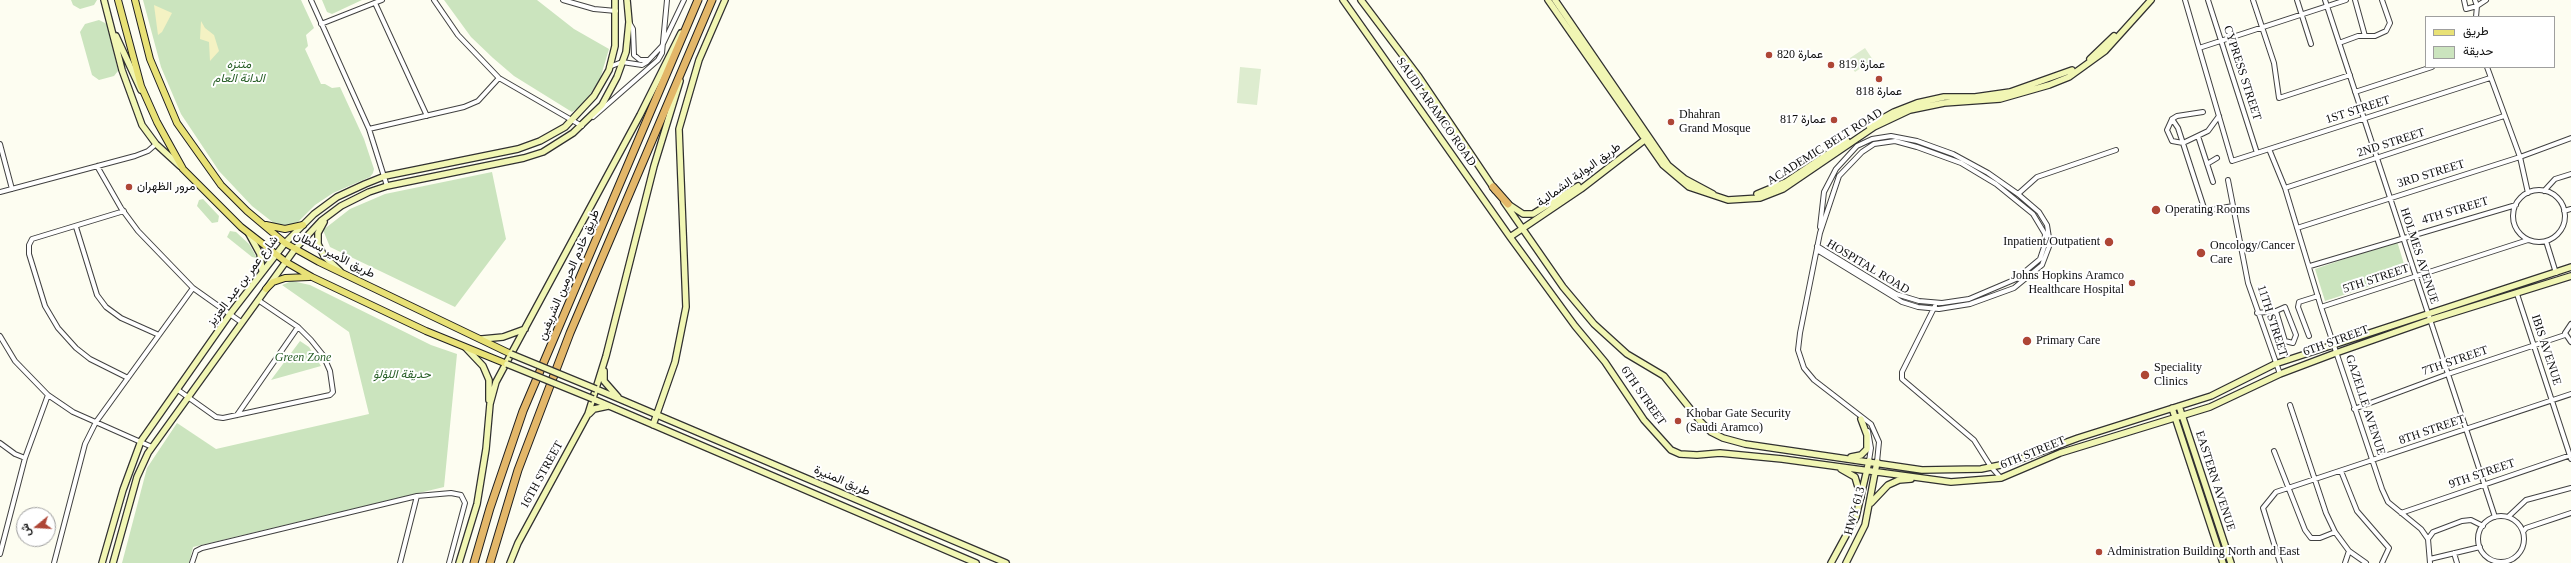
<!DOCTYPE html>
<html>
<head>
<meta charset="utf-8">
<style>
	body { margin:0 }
	#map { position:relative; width:2571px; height:563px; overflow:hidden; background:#fdfdf1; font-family:"Times New Roman",Vazirmatn,serif }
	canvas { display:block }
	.legend { position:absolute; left:2425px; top:16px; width:130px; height:52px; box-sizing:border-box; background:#fff; border:1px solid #9f9f9f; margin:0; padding:5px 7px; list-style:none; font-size:12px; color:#0e0e0e }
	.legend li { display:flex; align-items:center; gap:8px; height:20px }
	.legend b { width:20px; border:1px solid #9f9f9f }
	.north { position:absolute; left:16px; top:507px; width:40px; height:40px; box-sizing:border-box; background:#fff; border:1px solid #9f9f9f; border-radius:50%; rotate:252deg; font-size:11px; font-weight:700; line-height:16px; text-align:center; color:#0e0e0e }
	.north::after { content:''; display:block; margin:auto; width:14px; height:18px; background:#ae4636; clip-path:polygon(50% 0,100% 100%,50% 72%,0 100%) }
</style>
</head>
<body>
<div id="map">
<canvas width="2571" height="563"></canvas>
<ul class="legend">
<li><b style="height:5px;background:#e8e176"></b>طريق</li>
<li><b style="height:11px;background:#cbe4be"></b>حديقة</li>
</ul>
<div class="north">ش</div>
</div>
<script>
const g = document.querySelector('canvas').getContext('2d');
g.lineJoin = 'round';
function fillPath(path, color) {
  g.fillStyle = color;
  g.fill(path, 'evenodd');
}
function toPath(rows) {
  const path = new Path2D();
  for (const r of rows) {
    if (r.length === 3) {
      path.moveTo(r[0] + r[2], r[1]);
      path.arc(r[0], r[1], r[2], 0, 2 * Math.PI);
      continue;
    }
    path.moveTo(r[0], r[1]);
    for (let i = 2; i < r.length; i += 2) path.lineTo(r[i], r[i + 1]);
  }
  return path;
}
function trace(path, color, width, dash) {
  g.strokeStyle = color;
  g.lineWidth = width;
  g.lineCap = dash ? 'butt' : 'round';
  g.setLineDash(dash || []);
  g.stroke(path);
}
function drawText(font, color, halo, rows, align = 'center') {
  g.font = font + ' "Times New Roman",Vazirmatn,serif';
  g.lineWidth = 4;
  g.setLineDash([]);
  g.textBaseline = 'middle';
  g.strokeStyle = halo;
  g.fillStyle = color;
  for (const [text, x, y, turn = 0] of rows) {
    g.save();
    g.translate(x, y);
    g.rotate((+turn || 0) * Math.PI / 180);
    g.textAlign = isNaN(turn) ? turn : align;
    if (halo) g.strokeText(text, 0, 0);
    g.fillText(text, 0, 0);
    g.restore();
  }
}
const green = toPath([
	[71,0,97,0,94,5,80,9,73,5],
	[143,0,301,0,314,28,306,35,308,46,305,49,321,84,325,84,332,88,340,87,364,139,374,169,373,173,370,177,333,193,315,205,298,222,287,225,275,224,252,206,219,171,181,114,161,67],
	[322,0,362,0,332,14,327,12],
	[444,0,537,0,574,29,609,49,600,79,583,105,572,112,514,76,493,58,471,37],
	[99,20,107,24,118,71,114,76,99,80,92,75,80,32,85,24],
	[492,172,506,239,455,307,330,247,323,230,350,209,385,194],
	[203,199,219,216,218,222,212,223,197,206,199,200],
	[230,231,236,232,249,244,257,258,252,257,227,237],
	[2397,241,2407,274,2325,301,2315,269],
	[292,281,310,285,431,345,457,354,444,487,193,547,189,563,122,563,147,468,177,423,216,449,369,414,349,332,282,285],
	[300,341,309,347,321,366,271,380]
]);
const sand = toPath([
	[154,5,172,13,162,32,158,35],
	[201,21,205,28,214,35,219,51,210,61,209,42,200,39]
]);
const pitch = toPath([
	[1865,48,1873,60,1855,72,1847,60],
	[1240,67,1261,69,1257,105,1237,103]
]);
const street = toPath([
	[311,0,369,129,387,186],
	[434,0,458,35,499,78,582,126],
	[563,0,594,9,616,11],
	[2185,0,2232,161,2490,78],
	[2208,0,2257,153],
	[2253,0,2274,63,2279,98,2350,75],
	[2297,0,2311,44],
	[2325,0,2495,517],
	[2355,0,2365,36],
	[2464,0,2466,9,2477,6,2476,17],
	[2475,0,2477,6,2486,0],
	[375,3,427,116],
	[629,22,633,29,634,55,640,60,648,60],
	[321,24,382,0],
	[2339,43,2358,36,2375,36,2386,31,2390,23,2382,0],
	[2199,48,2346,0],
	[609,67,622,62,642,65,647,62,662,46,684,0],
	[2487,67,2520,157,2528,193],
	[2355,92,2432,67],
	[2203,112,2177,116,2172,119,2167,130,2172,141,2183,143,2208,131,2219,116],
	[593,117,658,60,662,53,667,0],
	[2172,119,2178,128,2205,211,2233,206],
	[369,129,464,107,478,101,499,78],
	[2198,136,2213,182],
	[0,144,12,189],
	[2269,149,2285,188,2321,307,2382,489,2388,502,2421,529,2428,539,2430,563],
	[2207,164,2217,158],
	[97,166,121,208,138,231,193,288,241,322],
	[2228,180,2248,283,2280,374],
	[2285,188,2504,116],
	[2539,216,26],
	[2544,191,2555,179,2571,174],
	[0,192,135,156,148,151,156,144],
	[2018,194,2037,177,2116,150],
	[124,211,32,239,29,245,29,254,45,306,58,328,76,348,90,359,128,378],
	[2564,211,2571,209],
	[76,227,97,295,106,307,121,318,159,335],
	[2297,228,2520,157,2571,138],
	[2546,241,2556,273],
	[1817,246,1896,294,1919,301,1942,303,1969,299,2016,279,2040,259,2044,247,2045,234,2033,214,1996,184,1961,163,1917,147,1895,141,1874,144,1862,152,1839,176,1820,233,1800,333,1798,350,1804,368,1814,380,1871,424,1879,442,1877,462],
	[1817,250,1902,302,1918,307,1939,309,1970,304,2014,288,2042,265,2050,244,2047,225,2039,212,2018,194,1988,173,1953,154,1917,141,1891,136,1872,139,1857,146,1836,169,1824,192,1820,227],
	[2310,266,2516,205],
	[2517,294,2571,459],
	[1935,306,1902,372,1902,379,1974,440,1991,467,2001,478],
	[2321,307,2528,240],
	[2257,313,2276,311,2285,307,2296,335,2293,343,2285,341,2276,311],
	[2571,324,2565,333,2571,342],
	[0,336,15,361,48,395,73,412,152,447],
	[2309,336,2298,307,2299,302,2318,296],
	[178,390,216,417,223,418,330,395,333,392,330,371,323,355,311,340,298,327,258,300],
	[2290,405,2326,513,2335,532,2349,551,2366,563],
	[2354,409,2448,374,2565,335],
	[237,415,298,327],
	[1868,431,1871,448,1869,461],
	[0,443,15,454,25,458],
	[2274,451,2305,530,2311,538,2320,538,2335,532],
	[2341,471,2357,511,2389,548,2382,563],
	[2401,513,2571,455],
	[2501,539,23],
	[2508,517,2526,500,2571,488],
	[2523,532,2526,528,2571,513],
	[2428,539,2433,532,2462,521,2471,520,2483,526],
	[2454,553,2457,563],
	[0,554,25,458,48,395],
	[2430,559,2480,547],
	[54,563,85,444,96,422,193,288],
	[192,563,196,551,202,548,417,496,451,493,461,495,465,503,449,563],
	[400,563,417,496],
	[2280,563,2263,508,2276,492,2571,394],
	[2345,563,2349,551]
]);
const secondary = toPath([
	[104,0,122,70,142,125,156,144,180,166],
	[1343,0,1510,237,1575,326,1605,362,1644,420,1671,450,1680,454,1697,455,1720,453,1782,459,1951,482,2001,478,2060,453,2210,407,2280,374,2333,354,2430,320,2571,276],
	[1361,0,1419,77,1495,190],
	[1548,0,1663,165,1689,187,1728,200,1760,198,1783,189,1874,127,1910,110,1944,103,2000,99,2049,85,2069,77,2105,51,2151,0],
	[1555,0,1668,165,1685,179,1713,194],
	[116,36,141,90],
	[2090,59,2114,36],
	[1869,126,1894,112,1917,103,1944,97,1975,97,2010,92,2072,70],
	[1757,194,1786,182,1847,141],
	[1504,202,1563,287,1594,324,1627,354,1664,376,1700,421,1711,432,1723,438,1745,444,1922,470,1981,469,2010,463,2078,438,2211,396,2275,364,2571,267],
	[1508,204,1523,214,1533,214,1578,186],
	[324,222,318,233,318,244,324,256,340,271],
	[249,234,260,254,262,271],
	[1510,237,1581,189,1647,138],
	[482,339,503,337,525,329],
	[466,348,483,366,489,380,489,400],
	[604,371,604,381,618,397],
	[596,389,1006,563],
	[593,399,976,563],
	[2179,406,2231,563],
	[2172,408,2223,563],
	[589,414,594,409,608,406],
	[653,425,675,362,686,307,679,129,699,60,725,0],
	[1851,457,1861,455,1867,449,1867,435,1861,419],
	[1841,469,1855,477,1861,497],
	[1871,503,1888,485,1899,480,1911,479],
	[102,563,123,490,141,441,230,314,285,243,314,214,337,197,365,184,385,176,518,149,540,141,565,127,594,96,609,70,615,46,615,0],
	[113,563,137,477,148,453,295,249,321,221,341,206,369,192,387,186,524,158,543,152,573,133,602,105,617,77,626,52,629,22,627,0],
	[459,563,477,504,486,449,490,404,496,382,640,115,681,33],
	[510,563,518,543,588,414,606,356,654,166,680,81],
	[1831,563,1856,517,1869,461],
	[1846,563,1865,525,1877,462]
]);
const primary = toPath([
	[118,0,141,86,157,122,183,169,241,227,286,262,312,277,426,331,507,364],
	[135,0,150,59,177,123,221,185,247,211,285,243,319,262,511,354],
	[266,225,285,229,303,225],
	[266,289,273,282,285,278,309,277]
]);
const highway = toPath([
	[1493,187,1508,204],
	[474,563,490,508,523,411,698,0],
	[490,563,518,470,570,333,712,0]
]);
const secondaryBridge = toPath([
	[511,354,596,389],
	[507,364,593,399]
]);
const markers = [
	[1769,55,4,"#ae4636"],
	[1831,65,4,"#ae4636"],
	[1879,79,4,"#ae4636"],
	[1834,120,4,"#ae4636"],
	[1671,122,4,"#ae4636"],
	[129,187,4,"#ae4636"],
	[2156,210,5,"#ae4636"],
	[2109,242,5,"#ae4636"],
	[2201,253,5,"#ae4636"],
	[2132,283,4,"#ae4636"],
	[2027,341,5,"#ae4636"],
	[2145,375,5,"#ae4636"],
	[1678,421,4,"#ae4636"],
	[2099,552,4,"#ae4636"]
];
const poiNames = [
	["عمارة 820",1777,55],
	["عمارة 819",1839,65],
	["عمارة 818",1879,92,"center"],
	["Dhahran",1679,115],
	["Grand Mosque",1679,129],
	["عمارة 817",1826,120,"right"],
	["مرور الظهران",137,187],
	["Operating Rooms",2165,210],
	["Inpatient/Outpatient",2100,242,"right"],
	["Oncology/Cancer",2210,246],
	["Care",2210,260],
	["Johns Hopkins Aramco",2124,276,"right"],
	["Healthcare Hospital",2124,290,"right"],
	["Primary Care",2036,341],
	["Speciality",2154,368],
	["Clinics",2154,382],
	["Khobar Gate Security",1686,414],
	["(Saudi Aramco)",1686,428],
	["Administration Building North and East",2107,552]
];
const parkNames = [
	["متنزه",239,65],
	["الدانة العام",239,79],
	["Green Zone",303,358],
	["حديقة اللؤلؤ",402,375]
];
const streetNames = [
	["CYPRESS STREET",2242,73,72],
	["1ST STREET",2358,110,-18],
	["SAUDI ARAMCO ROAD",1436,112,55],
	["2ND STREET",2391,143,-18],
	["ACADEMIC BELT ROAD",1825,147,-32],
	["3RD STREET",2431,174,-17],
	["طريق البوابة الشمالية",1579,175,-36],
	["4TH STREET",2455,211,-17],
	["طريق الأمير سلطان",334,255,27],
	["HOLMES AVENUE",2419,256,72],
	["HOSPITAL ROAD",1868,267,31],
	["طريق خادم الحرمين الشريفين",569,275,-67],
	["5TH STREET",2376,279,-18],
	["شارع عمر بن عبد العزيز",243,281,-53],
	["11TH STREET",2272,321,72],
	["6TH STREET",2336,341,-20],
	["IBIS AVENUE",2546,350,72],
	["7TH STREET",2455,361,-19],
	["6TH STREET",1643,396,55],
	["GAZELLE AVENUE",2365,405,72],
	["8TH STREET",2432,430,-19],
	["6TH STREET",2033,453,-22],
	["9TH STREET",2482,474,-19],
	["16TH STREET",542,475,-61],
	["طريق المنيرة",842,481,23],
	["EASTERN AVENUE",2215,481,72],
	["HWY 613",1855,511,-75]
];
fillPath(green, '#cbe4be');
fillPath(sand, '#f4f2c3');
fillPath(pitch, '#ddeccf');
trace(street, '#414141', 6);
trace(secondary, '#303030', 8);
trace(primary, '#1f1f1f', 8);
trace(highway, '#1f1f1f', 9);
trace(street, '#fff', 4);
trace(secondary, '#f1f6b4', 5.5);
trace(primary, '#e8e176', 6);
trace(highway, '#e3b769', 7);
trace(secondaryBridge, '#303030', 8, []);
trace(secondaryBridge, '#f1f6b4', 5.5);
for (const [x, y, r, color] of markers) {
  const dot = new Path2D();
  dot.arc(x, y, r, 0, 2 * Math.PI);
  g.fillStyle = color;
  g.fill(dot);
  trace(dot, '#fff', 1.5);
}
drawText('12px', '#0e0e0e', '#fff', poiNames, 'left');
drawText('italic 12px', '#275e26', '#fff', parkNames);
drawText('12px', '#0e0e0e', '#fff', streetNames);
</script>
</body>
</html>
